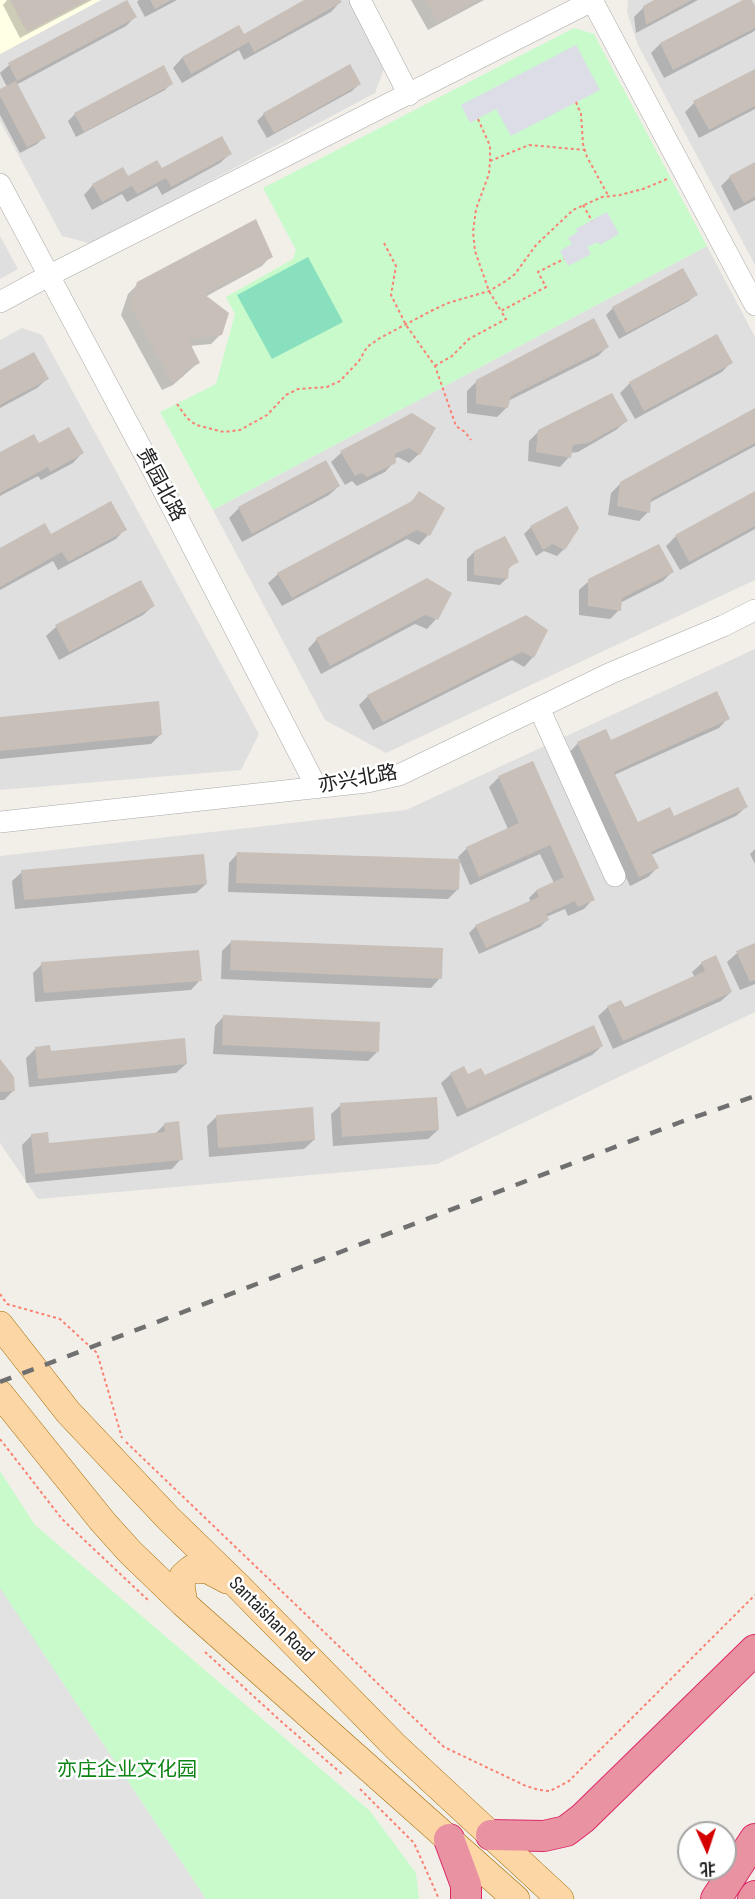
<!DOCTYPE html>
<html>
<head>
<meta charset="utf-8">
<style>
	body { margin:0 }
	#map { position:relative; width:755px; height:1899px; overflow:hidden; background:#f2efe9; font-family:"Sofia Sans Condensed","Noto Sans SC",sans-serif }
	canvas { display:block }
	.north { position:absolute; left:677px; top:1821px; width:60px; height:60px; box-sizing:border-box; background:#fff; border:2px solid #a7a7a7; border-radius:50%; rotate:177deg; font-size:16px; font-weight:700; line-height:24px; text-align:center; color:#222 }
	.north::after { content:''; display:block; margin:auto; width:21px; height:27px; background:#d40000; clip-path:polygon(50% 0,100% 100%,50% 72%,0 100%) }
</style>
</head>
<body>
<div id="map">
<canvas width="755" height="1899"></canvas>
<div class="north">北</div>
</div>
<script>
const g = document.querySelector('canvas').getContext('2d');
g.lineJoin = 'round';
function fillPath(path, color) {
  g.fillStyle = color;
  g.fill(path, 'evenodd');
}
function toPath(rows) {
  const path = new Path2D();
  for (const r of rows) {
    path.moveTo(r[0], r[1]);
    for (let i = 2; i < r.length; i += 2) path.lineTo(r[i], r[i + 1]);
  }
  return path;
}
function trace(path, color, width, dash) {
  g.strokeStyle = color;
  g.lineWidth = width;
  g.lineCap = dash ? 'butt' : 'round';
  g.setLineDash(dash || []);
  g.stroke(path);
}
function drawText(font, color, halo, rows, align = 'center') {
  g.font = font + ' "Sofia Sans Condensed","Noto Sans SC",sans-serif';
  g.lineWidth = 5;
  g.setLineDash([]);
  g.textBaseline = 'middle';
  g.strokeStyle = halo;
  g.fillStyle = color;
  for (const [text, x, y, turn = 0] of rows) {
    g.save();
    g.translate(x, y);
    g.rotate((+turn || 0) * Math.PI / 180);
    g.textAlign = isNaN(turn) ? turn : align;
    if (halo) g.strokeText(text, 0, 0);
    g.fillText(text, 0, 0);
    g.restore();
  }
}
const residential = toPath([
	[101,0,349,0,385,66,375,93,92,244,62,236,0,121,0,54],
	[628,0,755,0,755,265,638,45,627,12],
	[0,236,18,269,0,279],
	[707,246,755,337,755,580,386,753,325,720,213,510],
	[22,328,42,335,259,734,241,770,0,790,0,340],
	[755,649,755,1012,437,1164,38,1199,0,1143,0,856,406,810]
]);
const education = toPath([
	[0,0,101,0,0,54]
]);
const park = toPath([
	[574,28,594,34,707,246,213,510,160,412,216,384,235,314,226,297,293,259,296,250,263,188],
	[0,1471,35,1525,370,1811,416,1873,419,1899,0,1899]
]);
const pitch = toPath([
	[308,257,343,322,272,359,237,295]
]);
const parking = toPath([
	[0,1588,206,1899,0,1899]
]);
const plaza = toPath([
	[576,45,600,90,511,136,496,109,470,123,461,105],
	[607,212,619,234,600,245,598,242,587,247,591,254,568,266,560,251,572,244,568,238,578,232,576,229]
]);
const shadow = toPath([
	[7,0,92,0,20,38,3,5],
	[139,0,177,0,145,17,137,2],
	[307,0,339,0,340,2,331,12,244,60,239,50,182,83,173,68,182,58,239,27,244,36],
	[411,0,484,0,428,30],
	[657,0,698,0,636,33,634,17,644,7],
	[747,0,750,0,755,9,755,30,753,32,664,78,651,53,660,44],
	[127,2,135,17,126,26,16,85,44,137,37,144,20,153,0,115,0,91,7,87,0,73,9,65],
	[163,67,171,83,165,90,76,137,68,121,75,114],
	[755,71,755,109,699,138,685,112,694,103],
	[359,84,352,91,267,138,257,121,264,114],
	[230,154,220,163,162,195,157,186,127,202,122,194,92,210,84,195,93,185],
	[755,163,755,200,734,211,721,186,730,177],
	[271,256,262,266,205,297,221,334,211,344,190,346,198,363,173,385,162,390,121,315,128,294,138,284],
	[696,294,689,301,619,339,606,315,613,308],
	[717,336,731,362,722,372,635,419,620,393,630,383],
	[607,347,598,356,508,401,507,407,497,417,467,413,467,391,477,381],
	[0,372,47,379,37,388,0,408],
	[755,410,755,446,649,503,648,512,639,521,608,515,611,493,621,483],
	[412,415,419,454,409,463,398,457,394,459,394,462,385,472,357,486,352,481,345,485,331,462,341,453],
	[626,421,616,430,578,452,570,453,569,457,560,467,528,461,529,441,539,431],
	[39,445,82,453,73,463,41,480,38,476,0,496,0,454],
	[325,462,339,486,329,495,242,542,229,518,239,508],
	[420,493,443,508,428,535,419,545,407,539,282,606,268,583,278,574,410,503],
	[755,493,755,529,680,570,666,546,676,536],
	[531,527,564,549,557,556,544,551,536,556,524,534],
	[125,529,116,539,58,570,53,561,0,590,0,549,51,536],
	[474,552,517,561,507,570,507,578,500,585,467,581,467,559],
	[672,572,663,581,620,603,619,610,610,619,579,615,579,590,589,581],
	[427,580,436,619,427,629,415,624,321,674,308,649,317,639],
	[140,582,153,606,143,615,59,660,46,636,56,627],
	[526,617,533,657,524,667,512,660,373,730,359,705,368,696],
	[0,718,161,734,151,744,0,759],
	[728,718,719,728,614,775,637,824,746,807,736,816,651,855,657,868,648,877,630,886,569,753,578,743,610,742],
	[499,777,593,899,584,909,568,916,565,909,546,917,547,920,540,927,479,954,469,933,476,926,531,902,529,898,536,891,554,883,540,854,470,885,458,857,467,848,508,829,489,787],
	[755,849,755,864,750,854],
	[238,853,457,890,448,899,228,892,229,863],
	[22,872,206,884,196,893,15,909,12,881],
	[232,941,440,978,431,988,221,979,222,951],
	[755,944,755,984,740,990,727,962,737,953],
	[702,963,731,992,721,1001,613,1049,598,1016,608,1007,624,1009,695,978,692,972],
	[42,964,200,980,191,990,35,1002,33,973],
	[224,1016,377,1052,368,1061,213,1054,215,1026],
	[602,1046,592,1055,457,1117,441,1083,451,1074,484,1077],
	[36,1048,49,1052,186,1064,176,1073,29,1087,26,1058],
	[0,1061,13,1091,4,1100,0,1100],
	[341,1105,438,1130,428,1139,333,1146,331,1114],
	[216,1117,314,1140,304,1149,209,1157,207,1126],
	[165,1124,181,1159,172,1169,26,1183,22,1145,32,1135,47,1145,155,1134]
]);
const building = toPath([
	[10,0,88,0,27,32],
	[127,0,137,17,17,81,8,63],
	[150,0,171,0,155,9],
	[304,0,340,0,342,2,254,52,249,42,191,74,182,57,239,25,244,34],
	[425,0,478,0,438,22],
	[654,0,692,0,646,25,643,6],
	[743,0,752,0,755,6,755,28,673,70,660,43],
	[350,64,361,84,274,133,263,113],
	[164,65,173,84,84,132,74,113],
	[755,69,755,106,709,130,693,101],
	[16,81,46,138,27,147,0,96,0,89],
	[222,136,232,154,171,187,166,178,137,194,132,186,102,202,92,184,123,167,128,176,157,160,162,168],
	[755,162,755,197,744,203,729,176],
	[256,219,273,257,204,294,229,313,222,335,188,339,200,363,182,372,184,376,172,382,130,305,137,282],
	[683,268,698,295,626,333,612,307],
	[594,318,609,347,511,396,508,408,476,404,476,380],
	[717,334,733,363,644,411,629,382],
	[34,352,49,379,0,405,0,370],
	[612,393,628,421,588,443,573,445,571,458,536,452,538,430],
	[755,408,755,443,651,499,650,513,617,506,620,482],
	[412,413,436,428,420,455,409,448,395,454,396,463,367,477,362,473,355,476,340,451],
	[69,427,84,453,50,472,48,467,0,493,0,452,34,434,39,443],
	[326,460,340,486,252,534,238,507],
	[419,491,445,508,430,536,417,530,292,598,277,573,412,501],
	[755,491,755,526,689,562,675,535],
	[111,501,127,530,68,562,62,552,0,587,0,548,45,523,51,534],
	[567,506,579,528,565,550,552,544,543,550,530,526],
	[505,536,519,562,509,567,508,579,474,575,474,551],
	[659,544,674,572,622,598,621,611,588,606,588,579],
	[427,578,452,593,438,620,425,615,330,666,316,638],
	[141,580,155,606,69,652,55,625],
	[526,615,548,630,534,658,522,652,383,722,367,695],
	[717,691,730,719,614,772,638,822,670,807,674,816,738,787,748,807,651,852,659,868,639,877,577,742,606,729,611,740],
	[159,701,162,735,0,751,0,717],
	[533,761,595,900,578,907,575,901,546,914,549,920,486,948,475,925,539,897,536,890,564,877,550,845,479,877,466,847,519,823,498,776],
	[237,852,460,859,459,890,236,883],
	[204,854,207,884,24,900,21,870],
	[231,940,443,948,442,979,230,970],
	[755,943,755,980,750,982,736,951],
	[199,950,202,981,44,993,41,962],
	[716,955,732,992,623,1041,607,1006,621,1000,625,1007,705,971,701,962],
	[223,1015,380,1022,379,1052,222,1045],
	[594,1025,603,1046,467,1109,450,1073,464,1066,468,1074,481,1068,485,1075],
	[185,1038,187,1064,38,1079,35,1047,50,1045,51,1051],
	[0,1059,14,1077,15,1091,0,1092],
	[437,1097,439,1130,342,1137,340,1103],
	[313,1107,315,1140,218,1148,216,1115],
	[179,1121,183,1160,35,1174,31,1134,48,1132,49,1143,165,1132,164,1123]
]);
const path = toPath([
	[576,102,581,114,583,144,587,157,609,197],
	[478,119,490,146,490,161,489,174,476,209,473,232,475,251,489,291,501,311],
	[490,161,529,145,585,150],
	[583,205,592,221],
	[384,243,396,266,391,295,406,325,435,366,456,426,465,432,471,440],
	[435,366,452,356,469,339,506,319,501,311,546,287,538,272,564,259],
	[177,404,187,418,196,425,224,432,240,430,267,415,286,395,298,389,327,387,340,381,359,361,367,347,380,338,431,311,448,303,489,291,506,281,515,274,536,245,573,210,602,197,620,195,643,189,667,179],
	[0,1294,7,1304,60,1319,97,1353,122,1438],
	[0,1439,62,1519,150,1602],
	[126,1442,444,1747,526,1786,539,1790,550,1791,569,1781,755,1595],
	[205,1652,284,1724,342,1774],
	[360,1789,414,1843,439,1899]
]);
const minor = toPath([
	[360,0,409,95],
	[593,2,755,305],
	[0,184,155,474,317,788],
	[0,302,50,275,594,0],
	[539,708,615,876],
	[0,822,367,782,399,775,611,673,723,626,755,610]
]);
const major = toPath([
	[0,1325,68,1412,169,1519,239,1587,396,1747,560,1899],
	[0,1394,103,1522,130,1552,184,1604,516,1899],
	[184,1604,181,1585,183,1576,191,1569,208,1570,227,1580]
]);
const highway = toPath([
	[491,1835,544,1836,566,1831,583,1818,755,1650],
	[449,1839,466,1885,466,1899],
	[716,1899,755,1839],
	[753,1899,755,1896]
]);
const rail = toPath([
	[0,1382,678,1123,755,1096]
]);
const streetNames = [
	["贵园北路",160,485,62],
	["亦兴北路",358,780,-10],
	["Santaishan Road",271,1620,45]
];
const parkNames = [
	["亦庄企业文化园",127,1771]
];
fillPath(residential, '#e0dfdf');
fillPath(education, '#ffffe5');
fillPath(park, '#c8facc');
fillPath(pitch, '#88e0be');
fillPath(parking, '#e2e2e2');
fillPath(plaza, '#dddde8');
fillPath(shadow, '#0003');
fillPath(building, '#c7bfb8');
trace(minor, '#a9a9a9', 22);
trace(major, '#a06b00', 28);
trace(highway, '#dc2a67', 32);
trace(path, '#fa8072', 2, [3, 3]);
trace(minor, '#fff', 21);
trace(major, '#fcd6a4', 27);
trace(highway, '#e892a2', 30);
trace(rail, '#707070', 4.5, [12, 12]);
drawText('20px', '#222', '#fff', streetNames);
drawText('20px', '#0c8416', '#fff', parkNames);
</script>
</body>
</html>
